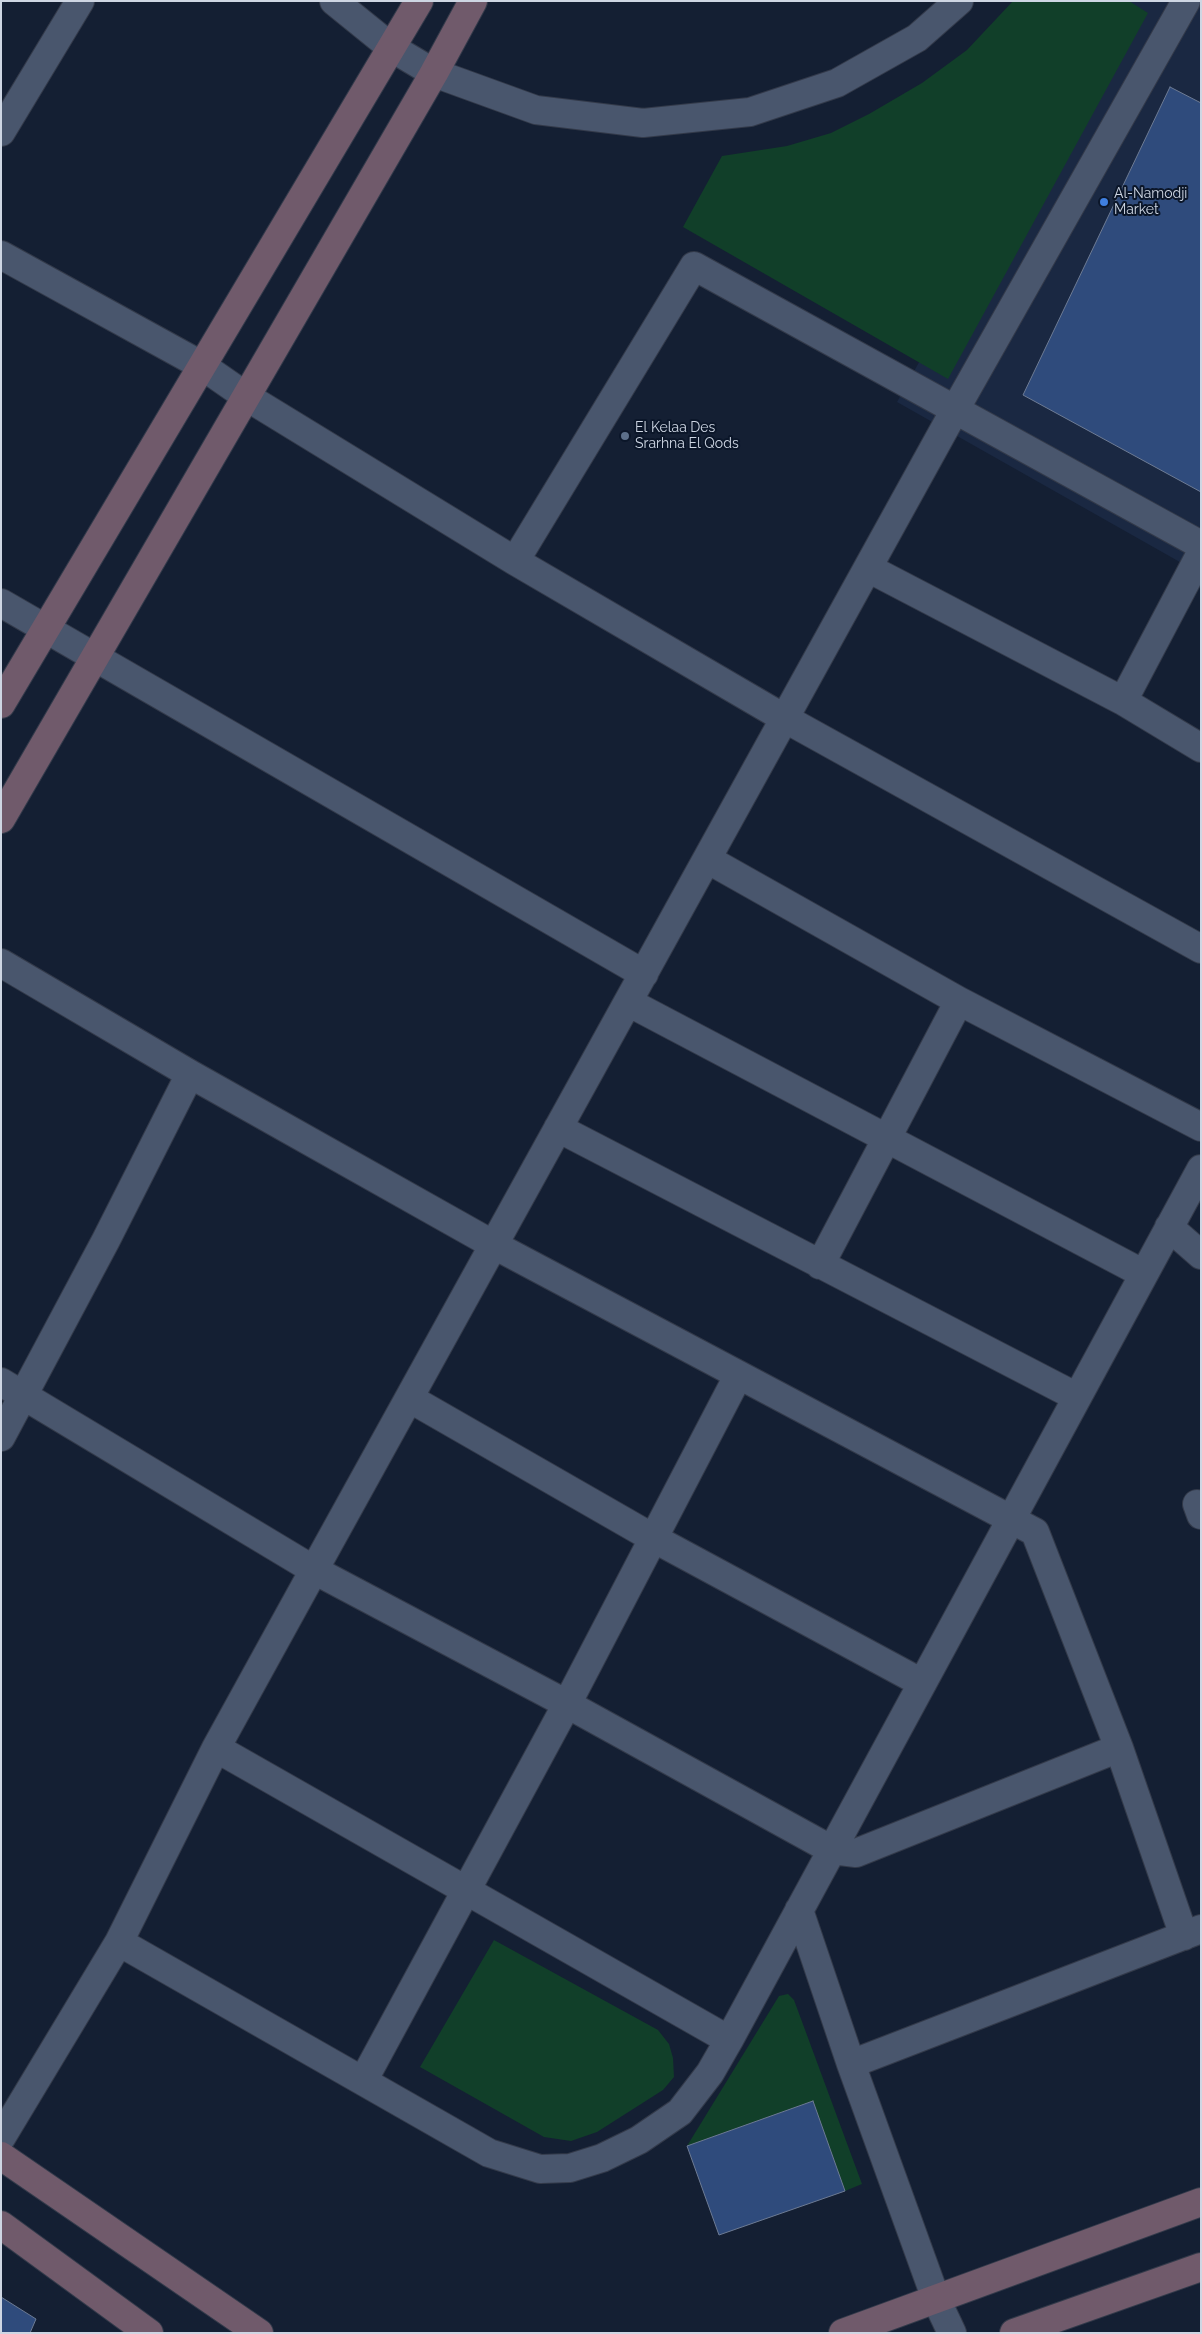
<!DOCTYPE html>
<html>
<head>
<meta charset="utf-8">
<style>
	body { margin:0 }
	#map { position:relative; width:1202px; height:2334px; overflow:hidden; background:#141f33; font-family:Raleway,sans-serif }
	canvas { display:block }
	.frame { position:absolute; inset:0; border:2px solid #ced6e3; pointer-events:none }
</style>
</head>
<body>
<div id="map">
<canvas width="1202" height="2334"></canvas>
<div class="frame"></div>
</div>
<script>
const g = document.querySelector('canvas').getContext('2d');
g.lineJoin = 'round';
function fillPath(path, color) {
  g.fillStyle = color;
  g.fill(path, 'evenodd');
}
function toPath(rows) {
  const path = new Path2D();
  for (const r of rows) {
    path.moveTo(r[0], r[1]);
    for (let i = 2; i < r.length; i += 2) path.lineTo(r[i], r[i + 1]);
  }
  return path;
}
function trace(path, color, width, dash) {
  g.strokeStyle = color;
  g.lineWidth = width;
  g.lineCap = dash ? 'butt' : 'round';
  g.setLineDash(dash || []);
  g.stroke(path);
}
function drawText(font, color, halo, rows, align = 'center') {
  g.font = font + ' Raleway,sans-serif';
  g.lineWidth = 4;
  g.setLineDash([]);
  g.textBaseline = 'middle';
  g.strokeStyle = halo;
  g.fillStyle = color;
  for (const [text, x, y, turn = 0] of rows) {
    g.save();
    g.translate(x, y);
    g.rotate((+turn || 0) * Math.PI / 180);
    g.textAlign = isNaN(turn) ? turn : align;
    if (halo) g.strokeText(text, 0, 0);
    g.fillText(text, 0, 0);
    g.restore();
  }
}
const built = toPath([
	[1119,1,1201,1,1201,574,897,402]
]);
const green = toPath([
	[1013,1,1129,1,1148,13,948,379,683,227,722,156,787,146,831,133,869,114,922,83,967,50],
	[494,1940,658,2030,669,2044,673,2058,674,2077,663,2090,597,2132,571,2141,544,2137,420,2067],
	[788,1994,794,2000,862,2184,845,2191,813,2101,687,2146,779,1996]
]);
const building = toPath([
	[1170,87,1201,103,1201,492,1023,395,1170,87],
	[813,2101,845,2191,719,2235,687,2146,813,2101],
	[1,2297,36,2319,30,2333,1,2333,1,2297]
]);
const street = toPath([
	[334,1,392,48,434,73,536,110,643,123,750,112,837,83,917,38,959,1],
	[1,132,80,1],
	[1,255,201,365,247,397,515,561,784,718,1201,949],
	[515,561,694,266,1201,545],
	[868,568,1123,701,1201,748],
	[1,603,644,974],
	[1123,701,1201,553],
	[707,859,959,1001,1201,1127],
	[1,963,190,1074,494,1245,1035,1532,1119,1748,1184,1936],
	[628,1002,1144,1274],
	[558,1128,1077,1397],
	[1169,1227,1201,1255],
	[820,1265,959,1001],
	[1,1382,314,1570,567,1704,832,1850,856,1853,1119,1748],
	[409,1398,653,1538,922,1683],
	[1,1437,106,1240,190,1074],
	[1197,1504,1201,1515],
	[216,1748,729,2040],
	[799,1910,851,2064,936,2299,952,2333],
	[119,1942,489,2153,540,2169,570,2168,602,2158,639,2140,680,2112,710,2073,729,2040,1201,1169],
	[851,2064,1201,1929],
	[363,2081,567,1704,738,1376],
	[1,2138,119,1942,216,1748,314,1570,956,408,1186,1]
]);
const secondary = toPath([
	[1,704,419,1],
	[1,819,434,73,473,1],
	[1,2156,259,2333],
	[1,2225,149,2333],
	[843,2333,1201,2202],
	[1014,2333,1201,2267]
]);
const markers = [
	[1104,202,5,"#3f7fe0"],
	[625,436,5,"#5c6f8a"]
];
const poiNames = [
	["Al-Namodji",1114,194],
	["Market",1114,210],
	["El Kelaa Des",635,428],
	["Srarhna El Qods",635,444]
];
fillPath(built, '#1a2842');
fillPath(green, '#113f29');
fillPath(building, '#2f4b7c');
trace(building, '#6d7b94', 1);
trace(street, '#333a4a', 30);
trace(secondary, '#333a4a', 30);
trace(street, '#49566d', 28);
trace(secondary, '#705a6b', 28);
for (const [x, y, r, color] of markers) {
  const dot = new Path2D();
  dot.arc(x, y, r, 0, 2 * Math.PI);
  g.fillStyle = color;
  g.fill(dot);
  trace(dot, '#0b1629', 2);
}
drawText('14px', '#ced6e3', '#0b1629', poiNames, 'left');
</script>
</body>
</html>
